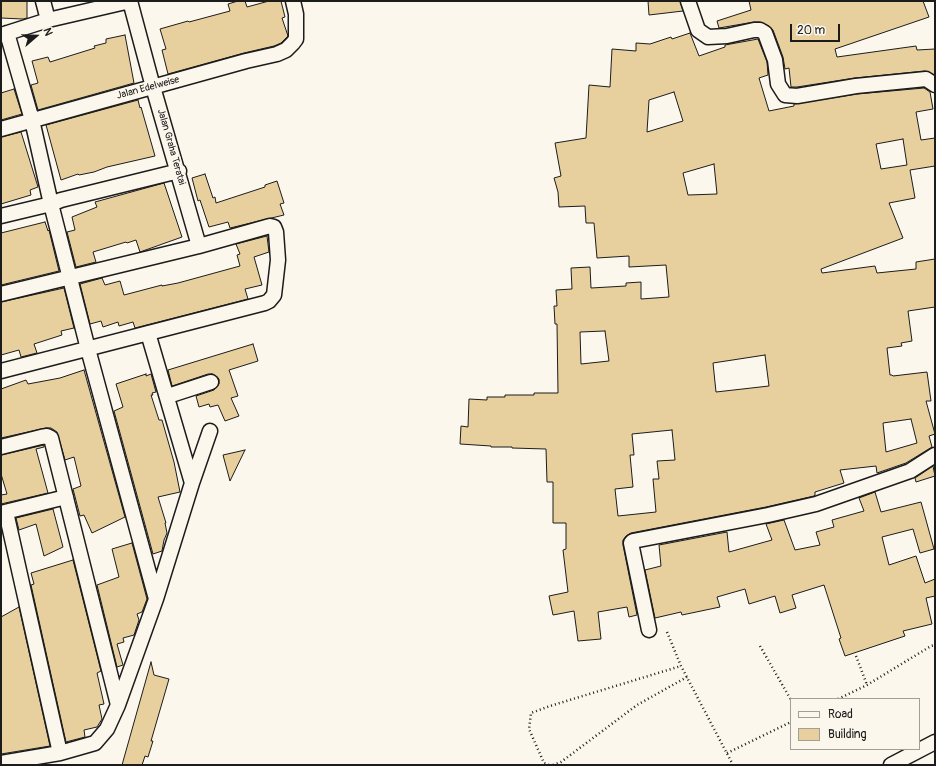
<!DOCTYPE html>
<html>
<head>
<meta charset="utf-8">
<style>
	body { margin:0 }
	#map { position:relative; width:936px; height:766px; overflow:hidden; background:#fbf7ec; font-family:Pangolin,sans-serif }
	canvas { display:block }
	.frame { position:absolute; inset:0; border:2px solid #1c1c1c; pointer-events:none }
	.legend { position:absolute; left:790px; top:698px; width:130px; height:52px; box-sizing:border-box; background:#fbf7ec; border:1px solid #a29f99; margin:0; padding:5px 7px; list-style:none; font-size:12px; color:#1c1c1c }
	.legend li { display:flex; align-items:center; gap:8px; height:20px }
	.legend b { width:20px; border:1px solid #a29f99 }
	.north { position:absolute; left:16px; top:16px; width:40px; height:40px; -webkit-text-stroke:3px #fbf7ec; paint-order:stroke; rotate:70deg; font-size:11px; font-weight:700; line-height:16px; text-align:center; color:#1c1c1c }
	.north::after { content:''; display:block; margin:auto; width:14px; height:18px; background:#1c1c1c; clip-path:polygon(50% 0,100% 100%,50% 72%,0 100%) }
	.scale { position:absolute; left:790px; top:24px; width:50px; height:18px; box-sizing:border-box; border:2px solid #1c1c1c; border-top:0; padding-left:5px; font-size:12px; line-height:14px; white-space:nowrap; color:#1c1c1c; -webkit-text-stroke:3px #fbf7ec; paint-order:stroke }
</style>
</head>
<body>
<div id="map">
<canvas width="936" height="766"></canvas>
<div class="frame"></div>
<ul class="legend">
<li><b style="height:5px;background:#fbf7ec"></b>Road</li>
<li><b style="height:11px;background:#e8cf9e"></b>Building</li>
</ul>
<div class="north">N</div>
<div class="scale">20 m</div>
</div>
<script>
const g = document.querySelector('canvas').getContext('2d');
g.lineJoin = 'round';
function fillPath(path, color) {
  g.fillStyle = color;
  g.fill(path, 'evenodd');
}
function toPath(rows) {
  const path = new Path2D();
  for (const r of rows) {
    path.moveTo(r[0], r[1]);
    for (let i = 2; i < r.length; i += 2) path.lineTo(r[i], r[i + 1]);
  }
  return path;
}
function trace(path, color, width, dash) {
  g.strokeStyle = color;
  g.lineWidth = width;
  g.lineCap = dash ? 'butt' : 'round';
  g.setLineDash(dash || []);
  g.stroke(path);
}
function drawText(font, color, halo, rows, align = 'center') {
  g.font = font + ' Pangolin,sans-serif';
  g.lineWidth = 3;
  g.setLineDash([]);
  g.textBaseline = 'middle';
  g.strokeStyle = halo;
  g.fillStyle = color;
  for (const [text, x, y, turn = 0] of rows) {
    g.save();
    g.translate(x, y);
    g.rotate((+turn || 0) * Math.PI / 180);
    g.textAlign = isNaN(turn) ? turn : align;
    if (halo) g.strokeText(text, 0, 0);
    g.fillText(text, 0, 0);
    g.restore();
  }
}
const building = toPath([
	[1,1,27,1,27,18,23,19,1,18,1,1],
	[238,1,245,1,247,7,269,1,281,1,285,17,282,18,288,36,281,43,274,46,244,53,168,74,162,50,166,49,160,29,188,21,189,22,230,11,228,4,238,1],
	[648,1,680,1,683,11,649,15,648,1],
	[749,1,923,1,929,17,835,49,837,57,916,46,917,50,935,49,935,75,925,71,855,78,797,87,791,87,789,68,785,69,783,57,773,30,769,26,760,22,754,22,719,28,717,21,751,10,749,1],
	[690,33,699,56,725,47,725,45,758,39,767,62,768,75,759,78,769,111,794,106,794,104,857,94,924,88,930,92,933,109,916,112,921,140,935,138,935,166,910,170,915,198,889,203,903,238,821,269,822,273,875,266,877,273,916,269,916,262,935,259,935,307,908,311,912,341,901,343,902,346,887,348,890,375,892,375,893,376,927,372,931,401,926,401,935,434,929,436,932,447,906,463,877,473,876,466,840,470,844,483,815,492,815,495,814,496,766,507,631,533,626,536,623,540,623,545,637,615,629,617,627,607,598,612,601,639,578,641,574,611,553,615,549,596,568,592,563,550,566,549,566,523,553,523,553,482,547,482,546,449,512,448,512,447,491,447,491,446,460,444,461,426,468,427,469,399,487,400,487,397,505,397,505,395,534,395,534,393,558,393,557,324,555,324,554,306,557,306,556,290,572,289,571,268,590,267,591,288,626,286,626,283,641,282,641,299,669,297,666,265,629,267,629,256,597,258,594,223,586,223,585,206,559,207,558,192,554,178,561,176,555,143,586,138,589,85,610,87,612,49,636,51,636,43,650,44,671,37,672,39,690,33],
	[674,92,683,121,647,132,649,100,674,92],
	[903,139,907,165,881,169,876,144,903,139],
	[714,164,717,194,688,195,683,173,714,164],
	[605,331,609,361,581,364,580,332,605,331],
	[765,355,769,386,716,392,713,363,765,355],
	[911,419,917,443,886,452,883,423,911,419],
	[672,430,675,460,657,461,659,479,653,479,656,512,618,516,615,489,633,487,630,455,634,455,632,434,672,430],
	[125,35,134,83,38,110,31,85,38,83,32,61,48,57,50,62,95,48,94,46,106,43,106,39,125,35],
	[14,89,22,114,1,120,1,93,14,89],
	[138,100,140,108,141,107,155,156,107,167,94,172,79,175,78,174,61,180,46,125,138,100],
	[21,132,38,187,30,190,31,195,1,204,1,137,21,132],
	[205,174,213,198,215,197,216,203,265,187,265,185,277,181,284,203,280,204,284,215,230,228,228,222,209,227,200,200,198,201,192,178,205,174],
	[164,183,182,237,140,252,136,240,127,243,126,242,93,252,96,262,76,267,67,232,75,230,72,217,97,207,95,202,164,183],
	[45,222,48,231,49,230,59,271,1,285,1,233,45,222],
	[267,236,269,252,254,257,262,285,245,289,248,299,135,328,133,322,119,326,118,322,103,327,101,321,90,324,80,284,102,278,105,285,120,281,124,295,162,285,162,286,178,283,240,266,237,255,240,254,236,244,267,236],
	[64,288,74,328,61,331,62,335,34,344,37,353,21,357,19,350,1,355,1,302,64,288],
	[253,344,258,361,229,370,238,396,231,398,239,416,225,421,218,405,210,407,209,404,199,407,196,396,214,390,219,384,219,379,213,374,208,374,172,386,168,370,253,344],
	[84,370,125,517,92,533,84,515,80,516,73,489,81,486,74,457,65,460,57,432,51,428,46,428,1,438,1,389,26,380,28,384,60,378,84,370],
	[146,374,146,376,151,374,156,392,152,393,153,395,151,395,159,420,162,420,174,462,180,492,158,497,166,523,165,523,167,533,164,540,162,551,153,554,114,411,123,407,116,384,146,374],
	[44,445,44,447,36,449,48,493,1,504,1,495,7,494,1,474,1,455,44,445],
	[245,450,230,481,223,455,245,450],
	[933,466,935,476,916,482,915,478,933,466],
	[875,492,881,512,921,502,934,549,920,553,913,529,882,537,889,565,916,556,925,583,935,579,935,596,926,598,932,624,903,631,905,636,845,656,839,639,841,638,824,585,792,595,796,608,780,613,775,596,749,604,745,589,717,597,720,607,682,615,681,612,655,618,645,570,661,566,659,545,727,532,729,552,772,540,766,524,784,520,795,550,820,545,816,532,834,527,832,520,864,511,859,498,875,492],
	[53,509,63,547,44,556,36,524,19,530,16,518,53,509],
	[132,543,147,599,142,612,137,614,139,620,134,635,123,638,124,642,117,644,123,665,117,667,97,585,119,577,112,549,132,543],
	[73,560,101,671,97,673,104,704,99,705,102,719,97,727,84,730,85,737,66,742,31,585,34,584,31,573,73,560],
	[19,607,50,746,1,754,1,617,19,607],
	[151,662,154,675,169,679,151,741,153,741,148,757,145,756,142,765,122,765,151,662]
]);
const path = toPath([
	[667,632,681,666,733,765],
	[760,646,791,700],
	[856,656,867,685],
	[838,699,867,685,931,646,935,645],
	[727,753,791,722],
	[549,765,544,763,529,729,531,713,550,706,681,666],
	[553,765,561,762,637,705,687,677]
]);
const street = toPath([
	[43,1,48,20],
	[130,1,153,87,199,246],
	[688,1,698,30,708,37,727,36,754,30,760,30,765,33,775,60,778,84,785,95,797,96,856,86,926,79,935,85],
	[7,33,32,120,51,204,88,349,156,599],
	[1,35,48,20,130,1],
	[1,129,246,61,277,54,286,50,293,43,296,39,296,14,293,1],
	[1,216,51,204,61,200,179,171],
	[1,294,199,246,270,226,274,227,276,232,278,260,274,295,269,301,265,303,1,371],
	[148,333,192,483],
	[168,396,211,382],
	[1,447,41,437,47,436,51,438,118,705],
	[6,512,60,753],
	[1,513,66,497],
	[649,630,631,543,633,541,768,515,816,504,910,471,935,455],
	[1,763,60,753,95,743,107,729,118,705,156,599,192,483,210,431],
	[891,765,935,742]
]);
const streetNames = [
	["Jalan Edelweise",148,88,-15],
	["Jalan Graha Teratai",171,147,74]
];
fillPath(building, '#e8cf9e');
trace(building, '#1c1c1c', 1);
trace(street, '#1c1c1c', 17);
trace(path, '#1c1c1c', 2.5, [1, 3]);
trace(street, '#fbf7ec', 14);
drawText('10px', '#1c1c1c', '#fbf7ec', streetNames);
</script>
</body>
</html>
